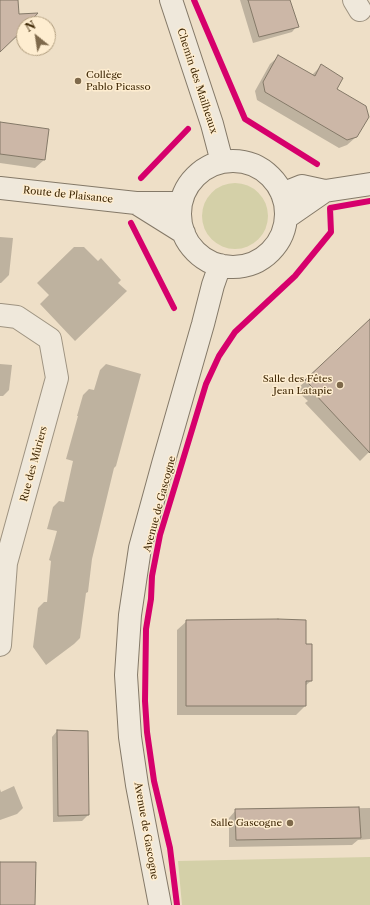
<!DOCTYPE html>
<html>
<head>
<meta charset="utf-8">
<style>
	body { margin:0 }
	#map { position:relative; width:370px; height:905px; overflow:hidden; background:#eedfc7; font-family:"Libre Caslon Text",serif }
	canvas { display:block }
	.north { position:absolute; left:16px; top:16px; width:40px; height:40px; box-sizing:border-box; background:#feedd0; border:1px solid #b29f80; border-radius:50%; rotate:330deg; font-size:11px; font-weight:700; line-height:16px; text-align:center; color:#412a08 }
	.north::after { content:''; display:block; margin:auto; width:14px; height:18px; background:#7e694b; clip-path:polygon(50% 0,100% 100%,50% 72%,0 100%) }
</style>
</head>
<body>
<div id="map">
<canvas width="370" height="905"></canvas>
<div class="north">N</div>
</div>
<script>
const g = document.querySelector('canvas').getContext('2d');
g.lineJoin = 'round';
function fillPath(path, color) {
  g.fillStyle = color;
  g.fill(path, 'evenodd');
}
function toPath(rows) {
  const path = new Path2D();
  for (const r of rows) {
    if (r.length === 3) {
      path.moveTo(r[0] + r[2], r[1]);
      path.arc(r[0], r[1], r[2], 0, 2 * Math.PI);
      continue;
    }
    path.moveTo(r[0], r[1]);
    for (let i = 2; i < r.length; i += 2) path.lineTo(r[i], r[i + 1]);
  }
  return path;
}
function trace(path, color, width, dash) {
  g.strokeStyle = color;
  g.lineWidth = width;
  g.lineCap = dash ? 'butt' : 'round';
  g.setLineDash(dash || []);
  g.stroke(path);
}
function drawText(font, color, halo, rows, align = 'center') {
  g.font = font + ' "Libre Caslon Text",serif';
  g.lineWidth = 3;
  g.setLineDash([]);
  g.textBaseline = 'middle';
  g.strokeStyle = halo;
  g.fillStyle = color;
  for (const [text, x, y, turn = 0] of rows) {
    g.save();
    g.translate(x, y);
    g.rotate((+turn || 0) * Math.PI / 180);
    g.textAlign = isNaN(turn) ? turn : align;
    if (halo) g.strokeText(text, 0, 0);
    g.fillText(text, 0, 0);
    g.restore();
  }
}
const green = toPath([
	[235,216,33],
	[370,857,370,905,182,905,178,861]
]);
const shadow = toPath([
	[240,0,289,0,297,26,292,32,253,43],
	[279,56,312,75,321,66,336,89,356,137,347,145,339,148,257,100,255,91,270,64],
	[0,123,44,160,35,168,0,163],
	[0,237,13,238,9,275,1,283,0,283],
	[74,247,84,247,98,261,101,258,121,280,118,283,127,291,75,341,40,304,49,295,37,283],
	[370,320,370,453,368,453,360,461,305,403,308,401,296,390],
	[0,364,12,365,9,390,3,396,0,396],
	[106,364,141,374,116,466,114,468,92,559,88,592,86,593,80,638,74,644,46,665,33,647,38,608,44,602,47,602,51,561,49,560,57,531,47,529,53,507,59,501,64,502,73,461,66,459,78,416,77,416,83,395,89,389,94,390,100,370],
	[187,621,305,645,311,681,305,686,305,706,296,715,177,715,177,630],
	[57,731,88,815,82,821,53,822,52,737],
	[14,786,23,808,17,814,0,820,0,789,1,792],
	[370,808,370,839,358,840,352,845,229,847,229,818,236,810]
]);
const building = toPath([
	[0,0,18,0,19,14,38,13,28,24,24,24,24,29,0,52,0,0],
	[248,0,290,0,299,27,259,37,248,0],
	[278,55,315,76,321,64,343,78,337,89,366,106,369,117,357,137,347,140,265,92,263,82,278,55],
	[0,122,49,129,45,160,0,154,0,122],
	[370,319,370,453,314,393,316,391,305,380,370,319],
	[278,619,306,620,306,644,312,644,312,681,306,681,306,706,186,706,186,620,278,619],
	[57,730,88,731,89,815,58,816,57,730],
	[359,807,361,838,236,840,235,809,359,807],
	[0,862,36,862,35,905,0,905,0,862]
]);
const street = toPath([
	[354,0,360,10],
	[0,315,17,317,50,339,57,378,6,563,0,645]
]);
const secondary = toPath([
	[171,0,212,124,222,162],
	[233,214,53],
	[0,188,136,203,181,203],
	[282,194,302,186,325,191,370,184],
	[136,203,184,233],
	[286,218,325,191],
	[160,905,137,785,130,737,126,675,130,615,140,548,163,464,203,324,213,285,220,265]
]);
const cycleway = toPath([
	[194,0,245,119,317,164],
	[141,178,188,129],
	[131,223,174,308],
	[177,905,170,848,154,781,147,732,145,701,146,629,151,599,152,576,160,535,206,384,219,356,235,332,295,276,331,232,330,208,370,201]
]);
const markers = [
	[78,81,4,"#7e694b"],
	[340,385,4,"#7e694b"],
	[290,823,4,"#7e694b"]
];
const poiNames = [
	["Collège",86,75,"left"],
	["Pablo Picasso",86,87,"left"],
	["Salle des Fêtes",332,379],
	["Jean Latapie",332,391],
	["Salle Gascogne",282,823]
];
const streetNames = [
	["Chemin des Mailheaux",197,81,72],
	["Route de Plaisance",68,195,6],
	["Rue des Mûriers",34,464,-75],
	["Avenue de Gascogne",160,504,-75],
	["Avenue de Gascogne",146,831,80]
];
fillPath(green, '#d4d0a8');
fillPath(shadow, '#0003');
fillPath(building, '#ccb7a7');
trace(building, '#847968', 1);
trace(street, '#9e9381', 24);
trace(secondary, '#847968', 24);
trace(street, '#efe8db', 22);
trace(secondary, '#efe8db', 22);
trace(cycleway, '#d6006c', 6);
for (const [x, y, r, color] of markers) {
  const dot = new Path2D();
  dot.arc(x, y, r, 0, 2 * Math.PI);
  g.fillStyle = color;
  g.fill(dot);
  trace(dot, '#feedd0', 1.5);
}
drawText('10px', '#412a08', '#feedd0', poiNames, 'right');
drawText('10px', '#412a08', '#feedd0', streetNames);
</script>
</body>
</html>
